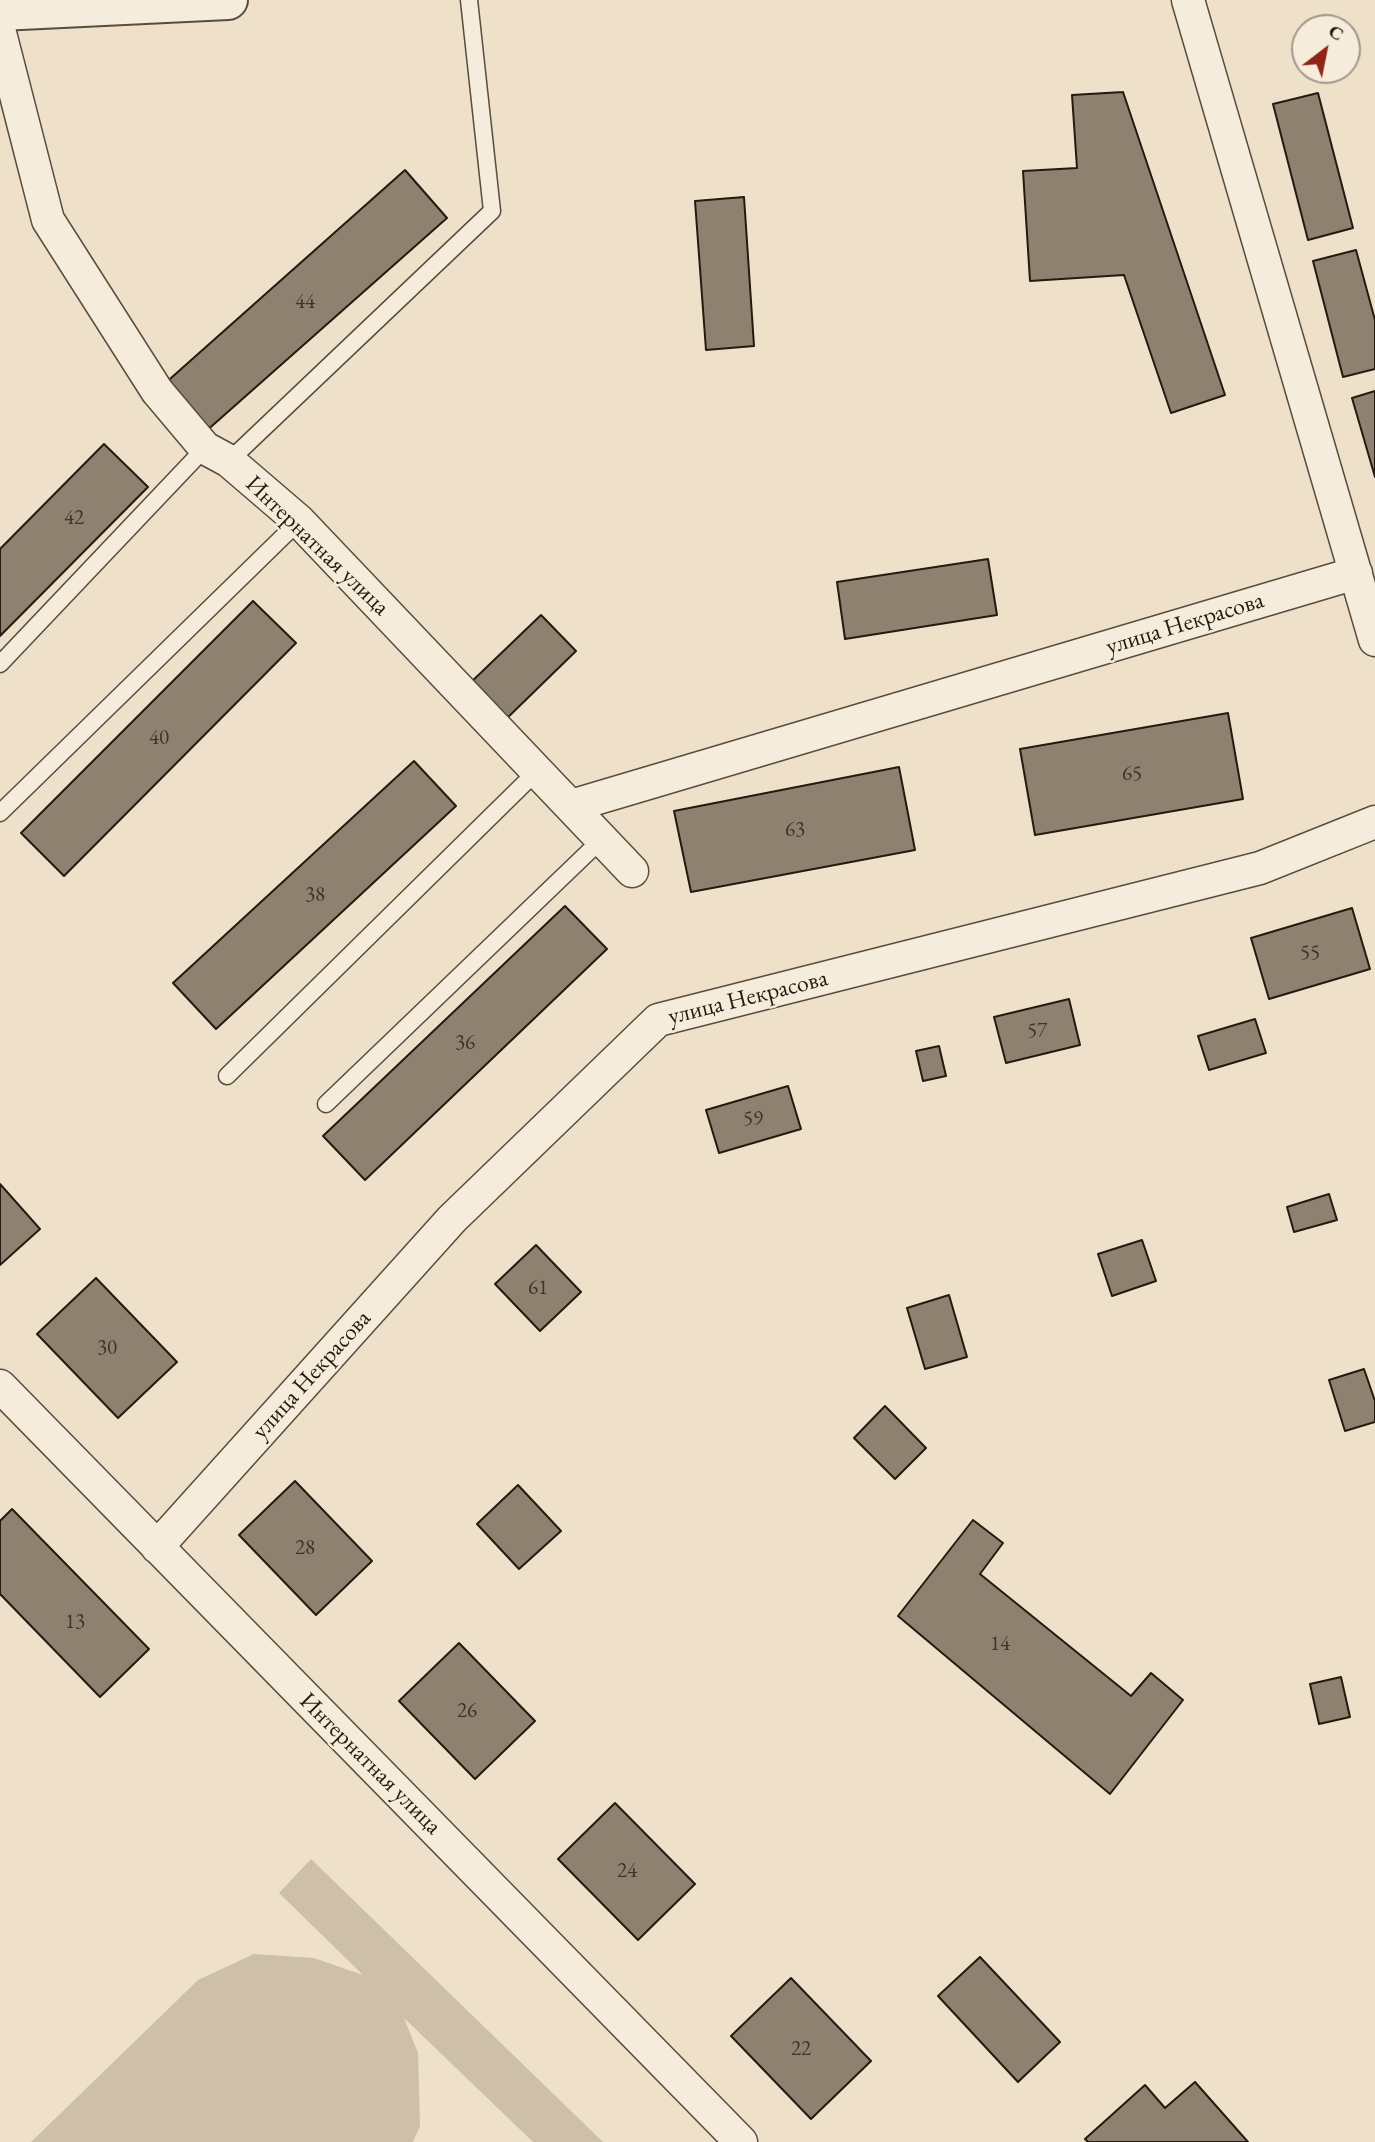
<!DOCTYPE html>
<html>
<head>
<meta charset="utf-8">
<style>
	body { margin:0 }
	#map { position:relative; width:1375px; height:2142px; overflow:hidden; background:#efe1c9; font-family:"EB Garamond",serif }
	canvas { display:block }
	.north { position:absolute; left:1291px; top:14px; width:70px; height:70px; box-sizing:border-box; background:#f5ecdc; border:2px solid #a2988a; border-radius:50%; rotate:32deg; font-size:19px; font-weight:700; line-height:28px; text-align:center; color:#251a10 }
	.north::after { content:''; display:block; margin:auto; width:24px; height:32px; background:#8f2418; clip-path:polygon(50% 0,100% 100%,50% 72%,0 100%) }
</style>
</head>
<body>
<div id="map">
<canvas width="1375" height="2142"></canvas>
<div class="north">С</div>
</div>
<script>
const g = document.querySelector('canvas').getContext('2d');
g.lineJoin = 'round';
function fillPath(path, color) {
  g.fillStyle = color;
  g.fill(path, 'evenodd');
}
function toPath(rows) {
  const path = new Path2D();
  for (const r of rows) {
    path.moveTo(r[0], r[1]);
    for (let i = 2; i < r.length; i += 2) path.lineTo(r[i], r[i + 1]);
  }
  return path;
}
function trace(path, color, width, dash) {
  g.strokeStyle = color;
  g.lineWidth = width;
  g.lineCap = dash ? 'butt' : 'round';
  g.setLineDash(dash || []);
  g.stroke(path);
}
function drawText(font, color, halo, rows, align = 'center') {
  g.font = font + ' "EB Garamond",serif';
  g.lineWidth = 5;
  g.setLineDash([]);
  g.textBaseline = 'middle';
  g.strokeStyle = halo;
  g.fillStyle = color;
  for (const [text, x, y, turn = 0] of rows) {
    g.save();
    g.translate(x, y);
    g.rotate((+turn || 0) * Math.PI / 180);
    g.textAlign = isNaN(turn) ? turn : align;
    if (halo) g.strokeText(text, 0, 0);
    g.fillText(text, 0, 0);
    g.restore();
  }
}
const green = toPath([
	[311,1859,603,2142,533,2142,404,2018,418,2053,420,2126,413,2142,31,2142,198,1980,254,1954,314,1958,363,1975,279,1893]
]);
const building = toPath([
	[1123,92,1225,395,1171,413,1124,275,1030,281,1023,171,1077,168,1072,95,1123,92],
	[1318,93,1353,228,1308,240,1273,104,1318,93],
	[405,170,447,218,204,433,162,386,405,170],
	[744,197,754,346,706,350,695,201,744,197],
	[1356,250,1375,320,1375,369,1343,377,1313,261,1356,250],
	[1375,391,1375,477,1352,398,1375,391],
	[104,444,148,487,0,636,0,549,104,444],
	[988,559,997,615,845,639,837,582,988,559],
	[253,601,296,643,64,876,21,833,253,601],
	[541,615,576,651,501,724,466,687,541,615],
	[1228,713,1243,799,1035,835,1020,749,1228,713],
	[414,761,456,806,216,1029,173,983,414,761],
	[899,767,915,850,691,892,674,811,899,767],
	[565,906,607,949,365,1180,323,1136,565,906],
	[1352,908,1370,969,1269,999,1251,938,1352,908],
	[1069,999,1080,1045,1006,1063,994,1017,1069,999],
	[1255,1019,1266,1053,1209,1070,1198,1036,1255,1019],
	[939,1046,946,1076,923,1081,916,1051,939,1046],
	[788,1086,801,1129,719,1153,706,1110,788,1086],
	[0,1184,40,1229,0,1265,0,1184],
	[1329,1194,1337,1220,1294,1232,1287,1207,1329,1194],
	[1142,1240,1156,1281,1112,1296,1098,1254,1142,1240],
	[536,1245,581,1292,540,1331,495,1284,536,1245],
	[96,1278,177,1362,118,1418,37,1334,96,1278],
	[949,1295,967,1357,925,1369,907,1308,949,1295],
	[1364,1369,1375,1401,1375,1422,1345,1431,1329,1380,1364,1369],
	[885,1406,926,1448,895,1479,854,1438,885,1406],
	[295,1481,372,1561,316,1615,239,1535,295,1481],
	[518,1485,561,1531,519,1569,477,1524,518,1485],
	[12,1509,149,1649,100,1697,0,1594,0,1521,12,1509],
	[973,1520,1003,1543,980,1574,1131,1696,1151,1673,1183,1700,1110,1794,898,1616,973,1520],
	[459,1643,535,1721,475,1779,399,1701,459,1643],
	[1341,1677,1350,1717,1319,1724,1310,1684,1341,1677],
	[615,1803,695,1884,638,1940,558,1859,615,1803],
	[980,1957,1060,2042,1018,2082,938,1996,980,1957],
	[791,1978,871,2061,811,2119,731,2036,791,1978],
	[1195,2082,1248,2142,1088,2142,1085,2139,1145,2085,1165,2108,1195,2082]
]);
const service = toPath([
	[229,461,492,211,469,0],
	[0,664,205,448],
	[0,813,299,521],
	[227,1076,537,771],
	[326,1104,602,839]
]);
const minor = toPath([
	[1188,0,1375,640],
	[0,33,48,220,157,391,205,448,229,461,299,521,632,871],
	[571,806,1356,573],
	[0,1386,741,2142],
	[157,1547,452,1219,658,1020,1260,868,1375,822]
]);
const tertiary = toPath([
	[0,11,228,0]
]);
const numberNames = [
	["44",305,302],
	["42",74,518],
	["40",159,738],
	["65",1132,774],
	["63",795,830],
	["38",315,895],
	["55",1310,953],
	["57",1037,1031],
	["36",465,1043],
	["59",753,1119],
	["61",538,1288],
	["30",107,1348],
	["28",305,1548],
	["13",75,1622],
	["14",1000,1644],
	["26",467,1711],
	["24",627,1871],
	["22",801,2049]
];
const streetNames = [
	["Интернатная улица",317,546,44],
	["улица Некрасова",1185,624,-17],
	["улица Некрасова",748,998,-14],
	["улица Некрасова",312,1375,-48],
	["Интернатная улица",370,1764,45]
];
fillPath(green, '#cdbfaa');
fillPath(building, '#8e8170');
trace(building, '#251a10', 2);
trace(service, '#584c3e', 19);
trace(minor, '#584c3e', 35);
trace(tertiary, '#584c3e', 42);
trace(service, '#f5ecdc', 16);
trace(minor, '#f5ecdc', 32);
trace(tertiary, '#f5ecdc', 38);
drawText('21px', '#3f3428', null, numberNames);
drawText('24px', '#251a10', '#f5ecdc', streetNames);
</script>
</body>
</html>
